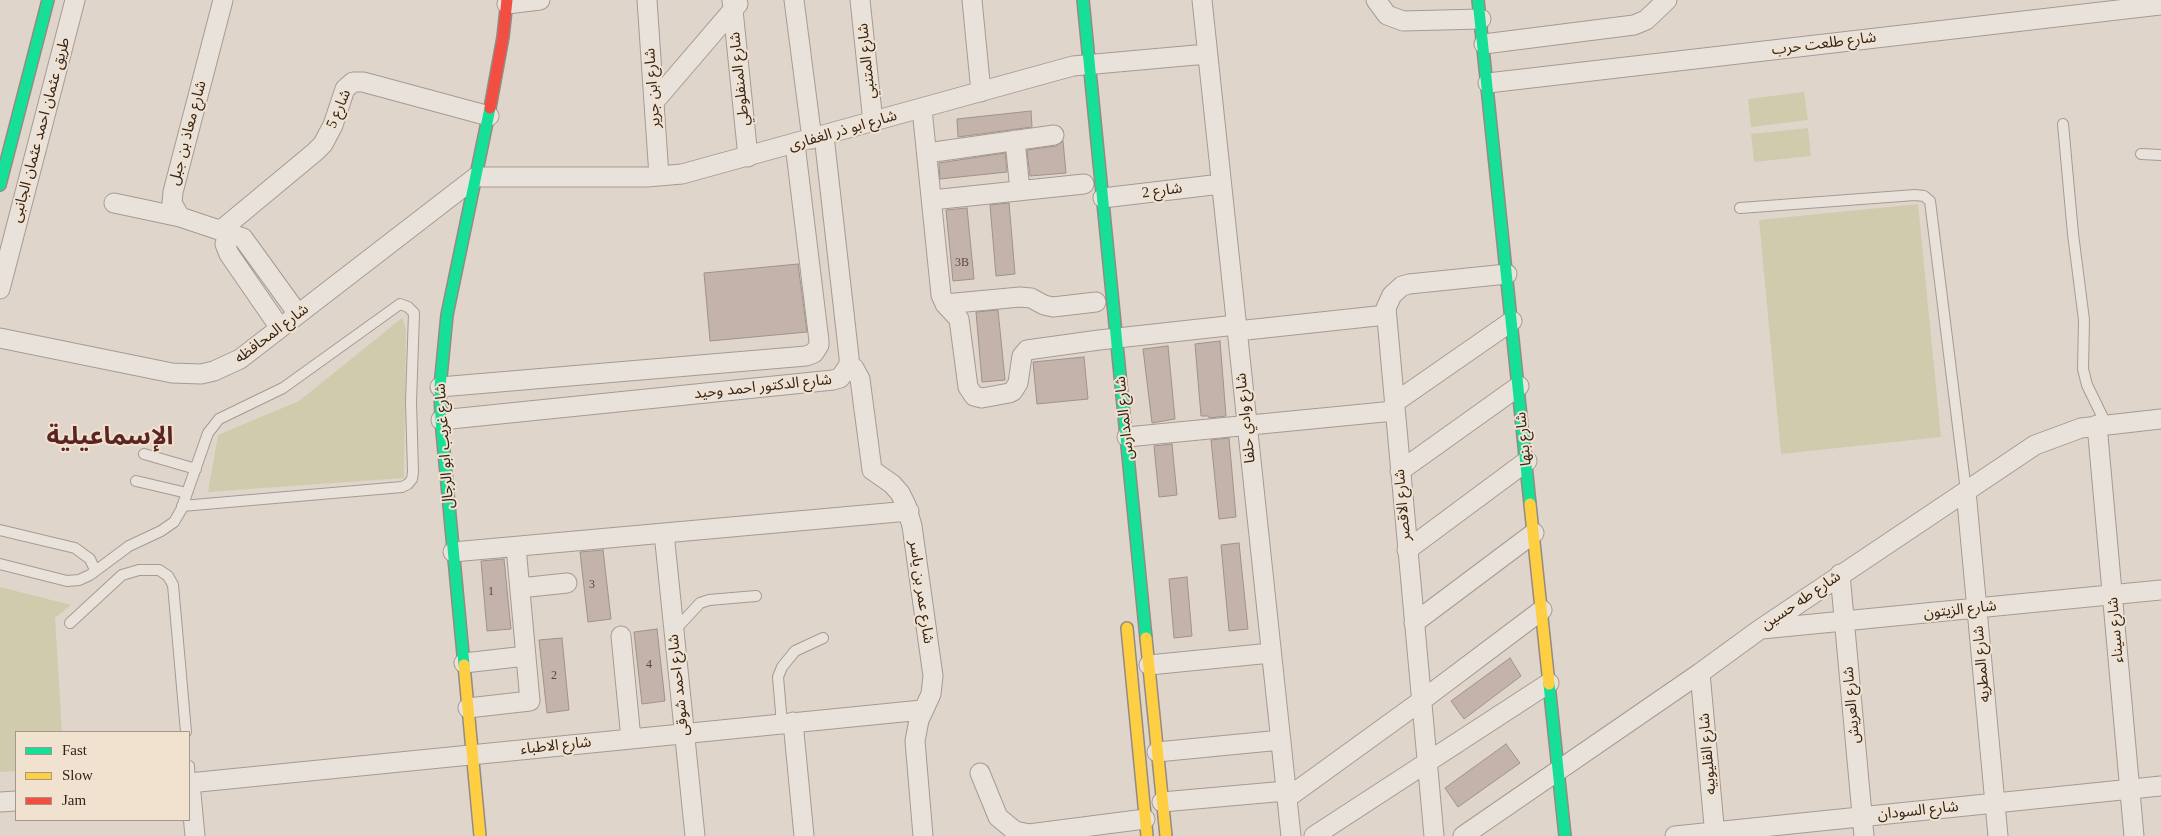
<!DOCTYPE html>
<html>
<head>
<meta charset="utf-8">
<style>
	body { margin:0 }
	#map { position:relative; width:2161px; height:836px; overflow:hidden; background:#e0d5ca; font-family:"Times New Roman",serif }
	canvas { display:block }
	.legend { position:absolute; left:15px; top:731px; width:175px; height:90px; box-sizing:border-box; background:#f1e2cf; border:1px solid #a49688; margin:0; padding:6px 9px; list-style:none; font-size:15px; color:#31241d }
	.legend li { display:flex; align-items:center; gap:10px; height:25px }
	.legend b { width:25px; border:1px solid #a49688 }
</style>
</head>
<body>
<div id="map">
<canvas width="2161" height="836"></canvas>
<ul class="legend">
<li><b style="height:6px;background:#16e098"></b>Fast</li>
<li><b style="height:6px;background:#ffcf43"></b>Slow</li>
<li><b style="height:6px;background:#f24e42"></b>Jam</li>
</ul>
</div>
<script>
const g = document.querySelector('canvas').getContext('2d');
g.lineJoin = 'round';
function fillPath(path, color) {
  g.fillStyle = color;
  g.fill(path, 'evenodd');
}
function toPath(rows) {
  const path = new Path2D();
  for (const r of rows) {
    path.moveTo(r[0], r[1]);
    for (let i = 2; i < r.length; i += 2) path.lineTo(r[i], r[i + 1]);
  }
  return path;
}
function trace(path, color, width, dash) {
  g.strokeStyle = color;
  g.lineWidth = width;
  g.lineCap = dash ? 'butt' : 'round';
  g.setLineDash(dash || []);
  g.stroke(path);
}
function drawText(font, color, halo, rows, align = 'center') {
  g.font = font + ' "Times New Roman","Noto Sans Arabic",serif';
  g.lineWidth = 4;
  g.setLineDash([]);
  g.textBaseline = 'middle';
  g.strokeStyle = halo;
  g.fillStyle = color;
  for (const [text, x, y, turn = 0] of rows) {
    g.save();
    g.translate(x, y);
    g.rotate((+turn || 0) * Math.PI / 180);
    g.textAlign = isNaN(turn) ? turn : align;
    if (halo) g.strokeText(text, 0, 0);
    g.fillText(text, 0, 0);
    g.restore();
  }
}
const green = toPath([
	[1804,92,1808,120,1751,127,1748,99],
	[1808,128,1811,156,1754,162,1751,134],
	[1918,204,1941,437,1781,454,1759,220],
	[402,318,406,328,404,478,208,492,218,435,299,401],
	[0,587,71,605,55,618,62,732,16,732,16,771,0,772]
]);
const building = toPath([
	[1031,111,1032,127,958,137,957,119,1031,111],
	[1063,141,1066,173,1030,176,1027,150,1056,146,1063,141],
	[1005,153,1007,172,940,179,939,163,1005,153],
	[1009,203,1015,274,996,276,990,205,1009,203],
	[967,208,974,279,953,281,946,210,967,208],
	[798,264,807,332,710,341,704,273,798,264],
	[998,310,1005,380,982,382,976,312,998,310],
	[1220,341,1226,416,1209,418,1209,416,1201,416,1195,344,1220,341],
	[1168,346,1175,419,1152,423,1143,349,1168,346],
	[1084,357,1088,399,1037,404,1033,362,1084,357],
	[1229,438,1236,517,1219,519,1211,440,1229,438],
	[1172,444,1177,495,1159,497,1154,446,1172,444],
	[1239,543,1248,629,1229,631,1221,545,1239,543],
	[603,550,611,619,588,622,580,552,603,550],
	[504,559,511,629,487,631,481,561,504,559],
	[1187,577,1192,636,1174,638,1169,579,1187,577],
	[657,629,665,701,642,704,634,632,657,629],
	[562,638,569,710,547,713,539,640,562,638],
	[1510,658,1521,676,1464,719,1451,701,1510,658],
	[1506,744,1520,763,1458,807,1445,788,1506,744]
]);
const lane = toPath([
	[2063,124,2073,234,2084,320,2083,369,2087,385,2106,424],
	[2141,154,2161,155],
	[1740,208,1915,195,1924,196,1930,201,1966,491],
	[144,454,196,469],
	[136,481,187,493],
	[0,530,75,548,90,559,95,570],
	[0,564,67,581,79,580,90,575,129,546,161,531,174,522,181,510,208,433,219,419,283,388,400,304,408,307,414,313,411,402,413,472,412,479,408,484,402,487,182,506],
	[70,623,122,575,139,570,159,570,168,576,173,585,186,732],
	[675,630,700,603,709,600,756,596],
	[782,724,778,677,782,667,795,651,823,638],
	[189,766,190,783]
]);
const street = toPath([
	[223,0,173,192,172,203,180,217,243,238,298,314],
	[647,0,659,176],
	[732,0,748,157],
	[794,0,812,139],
	[860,0,873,122],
	[972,0,981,92],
	[1202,0,1291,836],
	[1376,0,1387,15,1403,21,1481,19],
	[507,4,540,0],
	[1484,44,1634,25,1646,20,1667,0],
	[1488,83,2161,5],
	[654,102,738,4],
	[922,109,941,295,945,304,959,319,968,387,974,396,982,398,1009,393,1013,391,1018,383,1022,356,1027,350,1099,340,1236,325],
	[1015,140,1020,191],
	[927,153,1054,135],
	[1103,198,1221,184],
	[932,200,1084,184],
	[114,203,180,217],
	[221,230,315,152,323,144,333,125,345,89,353,82,363,82,489,116],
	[228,233,225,244,229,254,280,328],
	[0,289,75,0],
	[945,304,1020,297,1031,298,1044,305,1053,307,1096,302],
	[1237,331,1386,315],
	[0,338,172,373,201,374,214,371,240,359,476,177,647,177,682,174,1073,66,1207,54],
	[849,365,854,368,860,379,872,470,892,484,900,493,906,505,912,526,933,676,931,694,919,720,915,741,923,836],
	[440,387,806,356,814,353,819,345,819,341,795,144],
	[1394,403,1512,321],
	[441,420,833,380,840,378,849,365,849,357,824,136],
	[2097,425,2134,836],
	[1127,437,1394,411],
	[1400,471,1519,386],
	[1966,491,1998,836],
	[664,533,695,836],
	[1407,550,1527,461],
	[453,552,909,511],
	[1840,574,1864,836],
	[520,588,567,583],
	[1414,623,1534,533],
	[1762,629,2161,590],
	[621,636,631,739],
	[464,663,526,656],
	[1149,665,1271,653],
	[1700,673,1715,836],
	[468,708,530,701,516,547],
	[793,722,804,836],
	[1157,752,1281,740],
	[980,773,998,817,1015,831,1029,834,1145,819],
	[189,783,922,710],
	[190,783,195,836],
	[1287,798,1421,701,1542,610],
	[0,802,16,801],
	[1162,802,1286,791],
	[1314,836,1549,683],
	[1434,836,1386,308,1392,295,1402,286,1409,284,1507,274],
	[1463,836,1700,673,1759,630,2035,445,2081,428,2161,419],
	[1675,836,2161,786]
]);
const fast = toPath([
	[1083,0,1146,638],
	[1478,0,1530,504],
	[0,185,48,0],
	[464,665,441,420,440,387,447,315,490,108],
	[1549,684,1565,836]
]);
const slow = toPath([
	[1530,504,1549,684],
	[1127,628,1147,836],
	[1146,638,1166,836],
	[464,665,480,836]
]);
const jam = toPath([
	[490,108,503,37,507,0]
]);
const numberNames = [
	["3B",962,263],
	["3",592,585],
	["1",491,592],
	["4",649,665],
	["2",554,676]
];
const streetNames = [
	["شارع طلعت حرب",1824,44,-7],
	["شارع المتنبي",867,61,-96],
	["شارع المنفلوطي",740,79,-96],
	["شارع ابن جرير",653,88,-94],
	["شارع 5",339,109,-67],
	["طريق عثمان احمد عثمان الجانبى",41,130,-75],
	["شارع ابو ذر الغفارى",843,131,-16],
	["شارع معاذ بن جبل",188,133,-75],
	["شارع 2",1162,191,-7],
	["شارع المحافظه",272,334,-37],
	["شارع الدكتور احمد وحيد",763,387,-6],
	["شارع المدارس",1125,418,-96],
	["شارع وادي حلفا",1246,418,-96],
	["شارع بنها",1524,439,-96],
	["شارع غريب ابو الرجال",445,446,-94],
	["شارع الاقصر",1403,505,-95],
	["شارع عمر بن ياسر",921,592,82],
	["شارع طه حسين",1801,601,-34],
	["شارع الزيتون",1960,610,-6],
	["شارع سيناء",2116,630,-95],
	["شارع المطريه",1982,664,-95],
	["شارع احمد شوقى",679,685,-96],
	["شارع العريش",1852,705,-95],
	["شارع الاطباء",556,746,-6],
	["شارع القليوبيه",1708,754,-95],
	["شارع السودان",1918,811,-6]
];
const townNames = [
	["الإسماعيلية",110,438]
];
fillPath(green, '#d1cbad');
fillPath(building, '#c3b3ab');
trace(building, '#9f928a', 1);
trace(lane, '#a59b93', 12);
trace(street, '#a59b93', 21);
trace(fast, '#948b84', 14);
trace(slow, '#948b84', 14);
trace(jam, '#948b84', 14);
trace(lane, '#e8e2db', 10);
trace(street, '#e8e2db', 19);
trace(fast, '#16e098', 11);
trace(slow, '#ffcf43', 11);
trace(jam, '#f24e42', 11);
drawText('12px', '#564840', null, numberNames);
drawText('15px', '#31241d', '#f1e2cf', streetNames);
drawText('bold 25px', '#592421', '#f1e2cf', townNames);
</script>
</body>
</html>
